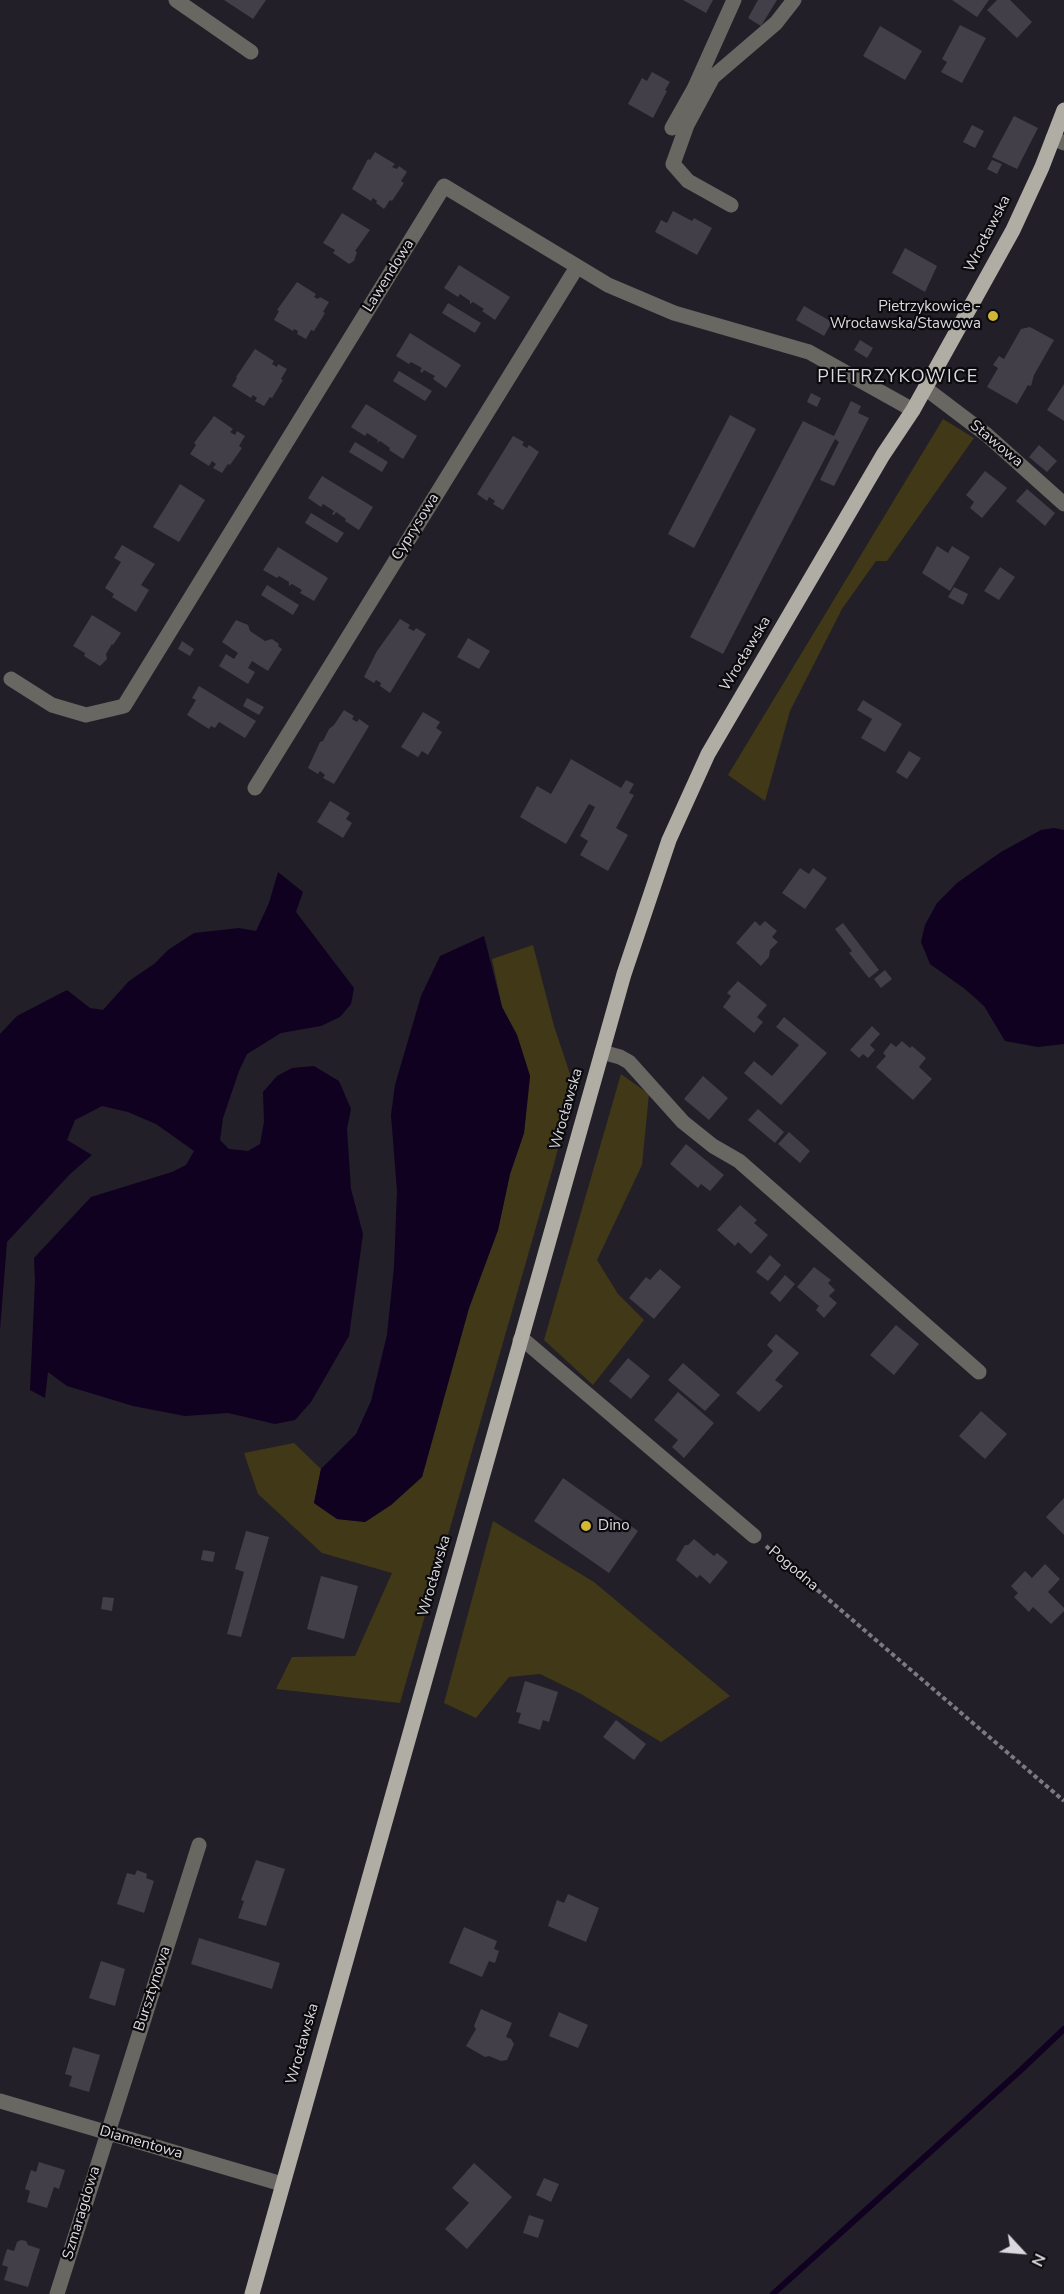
<!DOCTYPE html>
<html>
<head>
<meta charset="utf-8">
<style>
	body { margin:0 }
	#map { position:relative; width:1064px; height:2294px; overflow:hidden; background:#221f28; font-family:"Nunito Sans",sans-serif }
	canvas { display:block }
	.north { position:absolute; left:992px; top:2222px; width:60px; height:60px; -webkit-text-stroke:4px #0b0a0d; paint-order:stroke; rotate:116deg; font-size:16px; font-weight:700; line-height:24px; text-align:center; color:#dbd9df }
	.north::after { content:''; display:block; margin:auto; width:21px; height:27px; background:#dbd9df; clip-path:polygon(50% 0,100% 100%,50% 72%,0 100%) }
</style>
</head>
<body>
<div id="map">
<canvas width="1064" height="2294"></canvas>
<div class="north">N</div>
</div>
<script>
const g = document.querySelector('canvas').getContext('2d');
g.lineJoin = 'round';
function fillPath(path, color) {
  g.fillStyle = color;
  g.fill(path, 'evenodd');
}
function toPath(rows) {
  const path = new Path2D();
  for (const r of rows) {
    path.moveTo(r[0], r[1]);
    for (let i = 2; i < r.length; i += 2) path.lineTo(r[i], r[i + 1]);
  }
  return path;
}
function trace(path, color, width, dash) {
  g.strokeStyle = color;
  g.lineWidth = width;
  g.lineCap = dash ? 'butt' : 'round';
  g.setLineDash(dash || []);
  g.stroke(path);
}
function drawText(font, color, halo, rows, align = 'center') {
  g.font = font + ' "Nunito Sans",sans-serif';
  g.lineWidth = 4.5;
  g.setLineDash([]);
  g.textBaseline = 'middle';
  g.strokeStyle = halo;
  g.fillStyle = color;
  for (const [text, x, y, turn = 0] of rows) {
    g.save();
    g.translate(x, y);
    g.rotate((+turn || 0) * Math.PI / 180);
    g.textAlign = isNaN(turn) ? turn : align;
    if (halo) g.strokeText(text, 0, 0);
    g.fillText(text, 0, 0);
    g.restore();
  }
}
const green = toPath([
	[943,419,974,438,887,561,876,561,842,609,790,711,765,801,728,775],
	[533,945,554,1026,574,1086,554,1164,400,1703,276,1689,292,1657,355,1656,392,1573,322,1553,258,1494,244,1453,294,1443,321,1469,314,1503,337,1519,365,1522,391,1505,422,1477,469,1308,498,1230,510,1174,524,1133,530,1076,517,1035,502,1007,492,959],
	[621,1074,649,1094,642,1165,597,1260,618,1294,644,1320,593,1385,544,1340],
	[493,1521,594,1582,730,1696,661,1742,581,1694,540,1674,509,1677,476,1718,444,1703]
]);
const water = toPath([
	[1054,828,1064,830,1064,1044,1038,1047,1005,1041,984,1006,965,989,930,964,921,942,925,925,937,903,957,883,1001,852,1041,830],
	[278,872,303,892,296,912,354,988,351,1004,340,1017,321,1026,281,1033,247,1054,239,1071,223,1118,220,1140,229,1149,248,1151,260,1144,264,1122,263,1092,277,1076,292,1068,314,1066,339,1081,351,1109,347,1129,351,1189,363,1234,349,1336,311,1402,295,1420,275,1424,228,1413,185,1416,133,1406,67,1386,48,1372,45,1398,30,1390,35,1281,34,1258,91,1197,172,1172,186,1165,194,1151,156,1124,128,1112,102,1106,75,1120,67,1140,92,1155,70,1174,7,1242,0,1330,0,1034,17,1016,67,990,90,1008,103,1010,129,981,154,964,168,950,194,933,239,928,256,931,269,903],
	[484,936,502,1007,517,1035,530,1076,524,1133,510,1174,498,1230,469,1308,422,1477,391,1505,365,1522,337,1519,314,1503,321,1469,356,1434,371,1401,387,1335,394,1267,397,1191,391,1115,395,1085,421,996,440,956]
]);
const stream = toPath([
	[773,2294,1021,2070,1064,2029]
]);
const building = toPath([
	[224,0,266,0,253,19],
	[683,0,713,0,706,13],
	[758,0,777,0,761,26,748,18],
	[952,0,989,0,977,17],
	[997,0,1010,0,1032,22,1017,38,987,10],
	[960,25,986,38,962,83,941,72,947,62,942,59],
	[880,26,922,51,905,80,863,56],
	[652,72,670,82,665,90,667,91,653,118,628,104,642,78,647,81],
	[1014,116,1038,128,1017,169,992,157],
	[972,125,984,131,975,148,963,142],
	[375,152,395,164,392,167,397,169,399,166,407,172,401,181,404,183,392,201,390,200,384,209,376,203,377,201,373,198,371,201,352,189,368,159,370,160],
	[992,160,1002,164,997,174,987,169],
	[673,211,692,221,694,218,712,228,697,255,655,232,661,220,667,223],
	[342,213,370,230,355,251,357,252,354,261,349,264,333,253,335,250,323,243],
	[991,222,997,225,991,238,984,234],
	[905,248,937,266,925,292,892,273],
	[459,265,510,297,495,320,482,311,484,309,473,302,470,304,470,301,460,294,458,297,444,288],
	[297,282,316,294,314,297,318,299,320,297,329,302,323,312,325,313,314,331,311,330,306,339,297,334,298,331,294,329,293,331,274,320,279,311,277,310],
	[448,303,481,323,475,333,442,313],
	[804,306,832,322,824,336,796,320],
	[1030,327,1054,340,1034,375,1031,386,1028,385,1017,404,987,387,998,368,993,365,999,356,1004,359,1021,329],
	[410,333,461,365,446,388,433,379,435,376,424,370,422,373,420,371,422,368,411,362,409,364,396,356],
	[860,340,873,348,867,358,854,350],
	[255,349,274,361,272,364,277,367,278,364,287,369,281,379,283,380,272,398,270,397,264,406,255,401,257,398,253,395,251,398,232,386,237,378,236,377],
	[399,371,432,391,425,401,393,381],
	[1064,384,1064,421,1047,410],
	[811,393,821,398,817,407,807,402],
	[851,401,861,406,858,413,869,418,834,486,820,480,839,442,835,439,723,654,690,637,803,421,834,436],
	[366,404,417,436,403,459,389,450,390,448,380,441,377,443,378,440,367,433,365,436,351,427],
	[730,415,756,429,694,548,668,534],
	[214,416,233,429,230,432,235,435,237,431,245,436,239,446,242,448,230,465,228,464,222,473,213,468,216,464,212,461,209,466,190,454,196,445,194,443],
	[513,436,524,442,522,445,527,448,529,445,539,452,503,510,493,504,495,501,489,497,487,501,477,494],
	[355,442,388,462,382,472,349,452],
	[1039,445,1057,461,1047,472,1029,457],
	[985,471,1007,488,982,518,970,508,974,502,966,495],
	[322,476,373,507,359,530,345,521,346,519,336,512,334,515,332,514,334,511,323,504,321,507,308,498],
	[180,484,205,500,179,542,153,527],
	[1027,489,1055,513,1045,526,1016,501],
	[311,513,344,533,337,543,305,523],
	[122,545,155,564,141,585,149,590,136,612,112,597,114,594,105,588,121,562,114,558],
	[937,546,948,553,952,546,970,557,950,591,922,573],
	[278,547,328,578,314,601,300,593,302,590,292,584,289,586,289,582,279,576,277,578,263,570],
	[1000,567,1015,577,999,600,984,591],
	[267,585,299,605,293,615,261,595],
	[954,587,968,594,963,605,948,597],
	[92,615,121,633,113,645,112,644,106,654,107,659,100,666,84,656,85,653,73,646],
	[400,619,410,625,408,628,414,631,416,628,426,634,390,693,380,686,381,683,376,680,374,683,364,677,377,651],
	[236,620,248,625,250,631,265,641,272,639,279,644,278,646,282,649,268,671,252,661,248,668,255,672,248,684,219,666,226,654,234,659,238,653,222,642],
	[468,638,490,651,479,669,457,657],
	[182,641,194,649,190,656,178,649],
	[199,686,256,721,245,738,219,722,215,728,211,726,209,729,187,715,196,700,192,698],
	[247,698,264,707,259,715,243,706],
	[863,700,902,724,885,752,861,738,872,719,857,710],
	[344,710,354,716,352,719,357,722,359,719,369,726,334,784,323,778,325,775,320,771,318,774,308,768,320,742,323,741,329,729,334,725],
	[423,712,440,722,436,728,442,732,428,755,422,751,418,757,401,747],
	[909,751,921,758,907,779,896,772],
	[571,759,621,788,626,780,634,784,629,793,634,795,616,828,628,835,608,871,580,855,588,841,580,836,595,807,589,804,566,844,520,817,537,786,551,794],
	[330,801,350,813,346,819,352,823,343,838,317,822],
	[800,868,809,874,813,868,827,878,805,909,782,893],
	[755,921,760,926,765,921,777,931,772,937,778,942,770,950,769,957,761,966,736,943],
	[843,923,879,970,869,978,849,953,852,951,835,929],
	[885,970,892,979,881,988,874,979],
	[738,981,767,1005,757,1017,763,1022,754,1033,723,1007,731,996,727,993],
	[784,1017,827,1053,781,1105,744,1073,754,1061,772,1076,799,1045,776,1027],
	[872,1026,880,1034,870,1045,875,1050,868,1058,863,1054,859,1058,850,1050],
	[902,1041,910,1048,912,1046,926,1058,919,1067,932,1079,913,1100,876,1067,886,1056,883,1053,891,1043,896,1047],
	[703,1076,728,1098,709,1120,684,1099],
	[758,1109,784,1132,775,1143,748,1120],
	[789,1132,810,1151,800,1163,778,1144],
	[686,1144,724,1175,710,1191,701,1184,698,1188,670,1164],
	[740,1205,757,1220,754,1223,768,1235,751,1254,738,1242,735,1246,717,1230],
	[770,1255,781,1265,768,1281,756,1272],
	[814,1267,831,1280,828,1283,835,1290,829,1296,837,1303,824,1318,816,1310,819,1306,797,1287],
	[660,1269,681,1287,654,1319,629,1298,646,1277,650,1280],
	[785,1275,795,1284,780,1302,770,1293],
	[896,1325,919,1344,894,1375,870,1355],
	[776,1334,799,1353,775,1380,783,1386,759,1412,736,1393,773,1351,767,1345],
	[628,1358,650,1376,631,1399,609,1381],
	[683,1363,720,1395,705,1411,668,1380],
	[678,1392,714,1423,684,1458,672,1447,678,1440,654,1420],
	[981,1411,1007,1434,985,1459,959,1436],
	[563,1478,638,1531,609,1573,534,1521],
	[1064,1498,1064,1535,1046,1517],
	[246,1531,269,1537,241,1637,227,1634,244,1572,235,1569],
	[694,1539,714,1556,717,1553,728,1562,710,1584,700,1575,697,1578,676,1560,685,1545,688,1545],
	[203,1550,215,1552,213,1562,201,1560],
	[1045,1564,1060,1579,1048,1592,1064,1608,1064,1611,1051,1624,1033,1607,1029,1612,1014,1597,1018,1593,1011,1586,1025,1571,1032,1578],
	[321,1576,358,1586,344,1639,307,1629],
	[103,1597,114,1598,112,1611,101,1609],
	[525,1681,558,1692,549,1722,543,1720,540,1730,518,1723,521,1713,516,1712],
	[616,1720,646,1744,634,1760,603,1737],
	[256,1860,285,1869,266,1926,238,1918,244,1901,241,1900],
	[137,1870,147,1874,146,1878,154,1881,144,1913,117,1904,127,1873,135,1875],
	[568,1894,599,1908,586,1942,548,1926,557,1900,564,1903],
	[464,1927,497,1941,494,1949,499,1951,495,1963,489,1961,482,1977,449,1963],
	[199,1938,280,1963,272,1989,191,1964],
	[101,1961,125,1969,115,2006,89,1998],
	[481,2009,512,2023,506,2037,511,2039,514,2044,507,2060,501,2061,489,2056,485,2057,466,2046,476,2029,474,2026],
	[559,2012,588,2025,578,2048,549,2036],
	[73,2047,100,2055,89,2092,69,2086,72,2076,65,2074],
	[39,2162,65,2170,59,2189,54,2187,47,2208,27,2202,30,2191,25,2189,31,2170,36,2172],
	[474,2163,512,2197,467,2249,445,2229,469,2203,452,2188],
	[544,2178,559,2184,551,2202,536,2195],
	[529,2215,544,2220,538,2238,523,2233],
	[21,2240,26,2241,28,2245,40,2249,28,2287,4,2280,8,2267,2,2265,7,2249,14,2251,17,2242]
]);
const path = toPath([
	[766,1546,1064,1801]
]);
const minor = toPath([
	[176,0,251,52],
	[672,128,694,89,734,0],
	[1053,138,1064,143],
	[731,205,688,181,673,164,687,125,713,77,776,23,794,0],
	[925,388,987,435,1064,504],
	[11,679,52,705,86,715,124,706,444,186,608,285,674,313,809,352,913,410],
	[255,788,577,267],
	[602,1052,620,1057,629,1062,683,1122,713,1146,739,1161,979,1372],
	[520,1340,526,1342,754,1536],
	[0,2101,282,2184],
	[57,2294,199,1845]
]);
const major = toPath([
	[252,2294,624,974,669,840,708,754,883,455,913,410,1013,230,1042,167,1064,110]
]);
const markers = [
	[993,316,6,"#d1b736"],
	[586,1526,6,"#d1b736"]
];
const streetNames = [
	["Wrocławska",988,234,-63],
	["Lawendowa",389,276,-58],
	["Stawowa",996,444,40],
	["Cyprysowa",416,527,-58],
	["Wrocławska",746,654,-59],
	["Wrocławska",567,1109,-74],
	["Pogodna",793,1569,40],
	["Wrocławska",435,1576,-74],
	["Bursztynowa",153,1989,-72],
	["Wrocławska",303,2044,-74],
	["Diamentowa",141,2143,16],
	["Szmaragdowa",82,2213,-73]
];
const poiNames = [
	["Pietrzykowice -",981,307],
	["Wrocławska/Stawowa",981,324],
	["Dino",598,1526,"left"]
];
const quarterNames = [
	["PIETRZYKOWICE",898,378]
];
fillPath(green, '#403816');
fillPath(water, '#100121');
trace(stream, '#100121', 6);
fillPath(building, '#433f49');
trace(path, '#7c7981', 4, [4.5, 3]);
trace(minor, '#686762', 15);
trace(major, '#b0aea4', 15);
for (const [x, y, r, color] of markers) {
  const dot = new Path2D();
  dot.arc(x, y, r, 0, 2 * Math.PI);
  g.fillStyle = color;
  g.fill(dot);
  trace(dot, '#0b0a0d', 2);
}
drawText('15px', '#dbd9df', '#0b0a0d', streetNames);
drawText('15px', '#dbd9df', '#0b0a0d', poiNames, 'right');
g.letterSpacing = '1.5px';
drawText('18px', '#dbd9df', '#0b0a0d', quarterNames);
g.letterSpacing = '0px';
</script>
</body>
</html>
